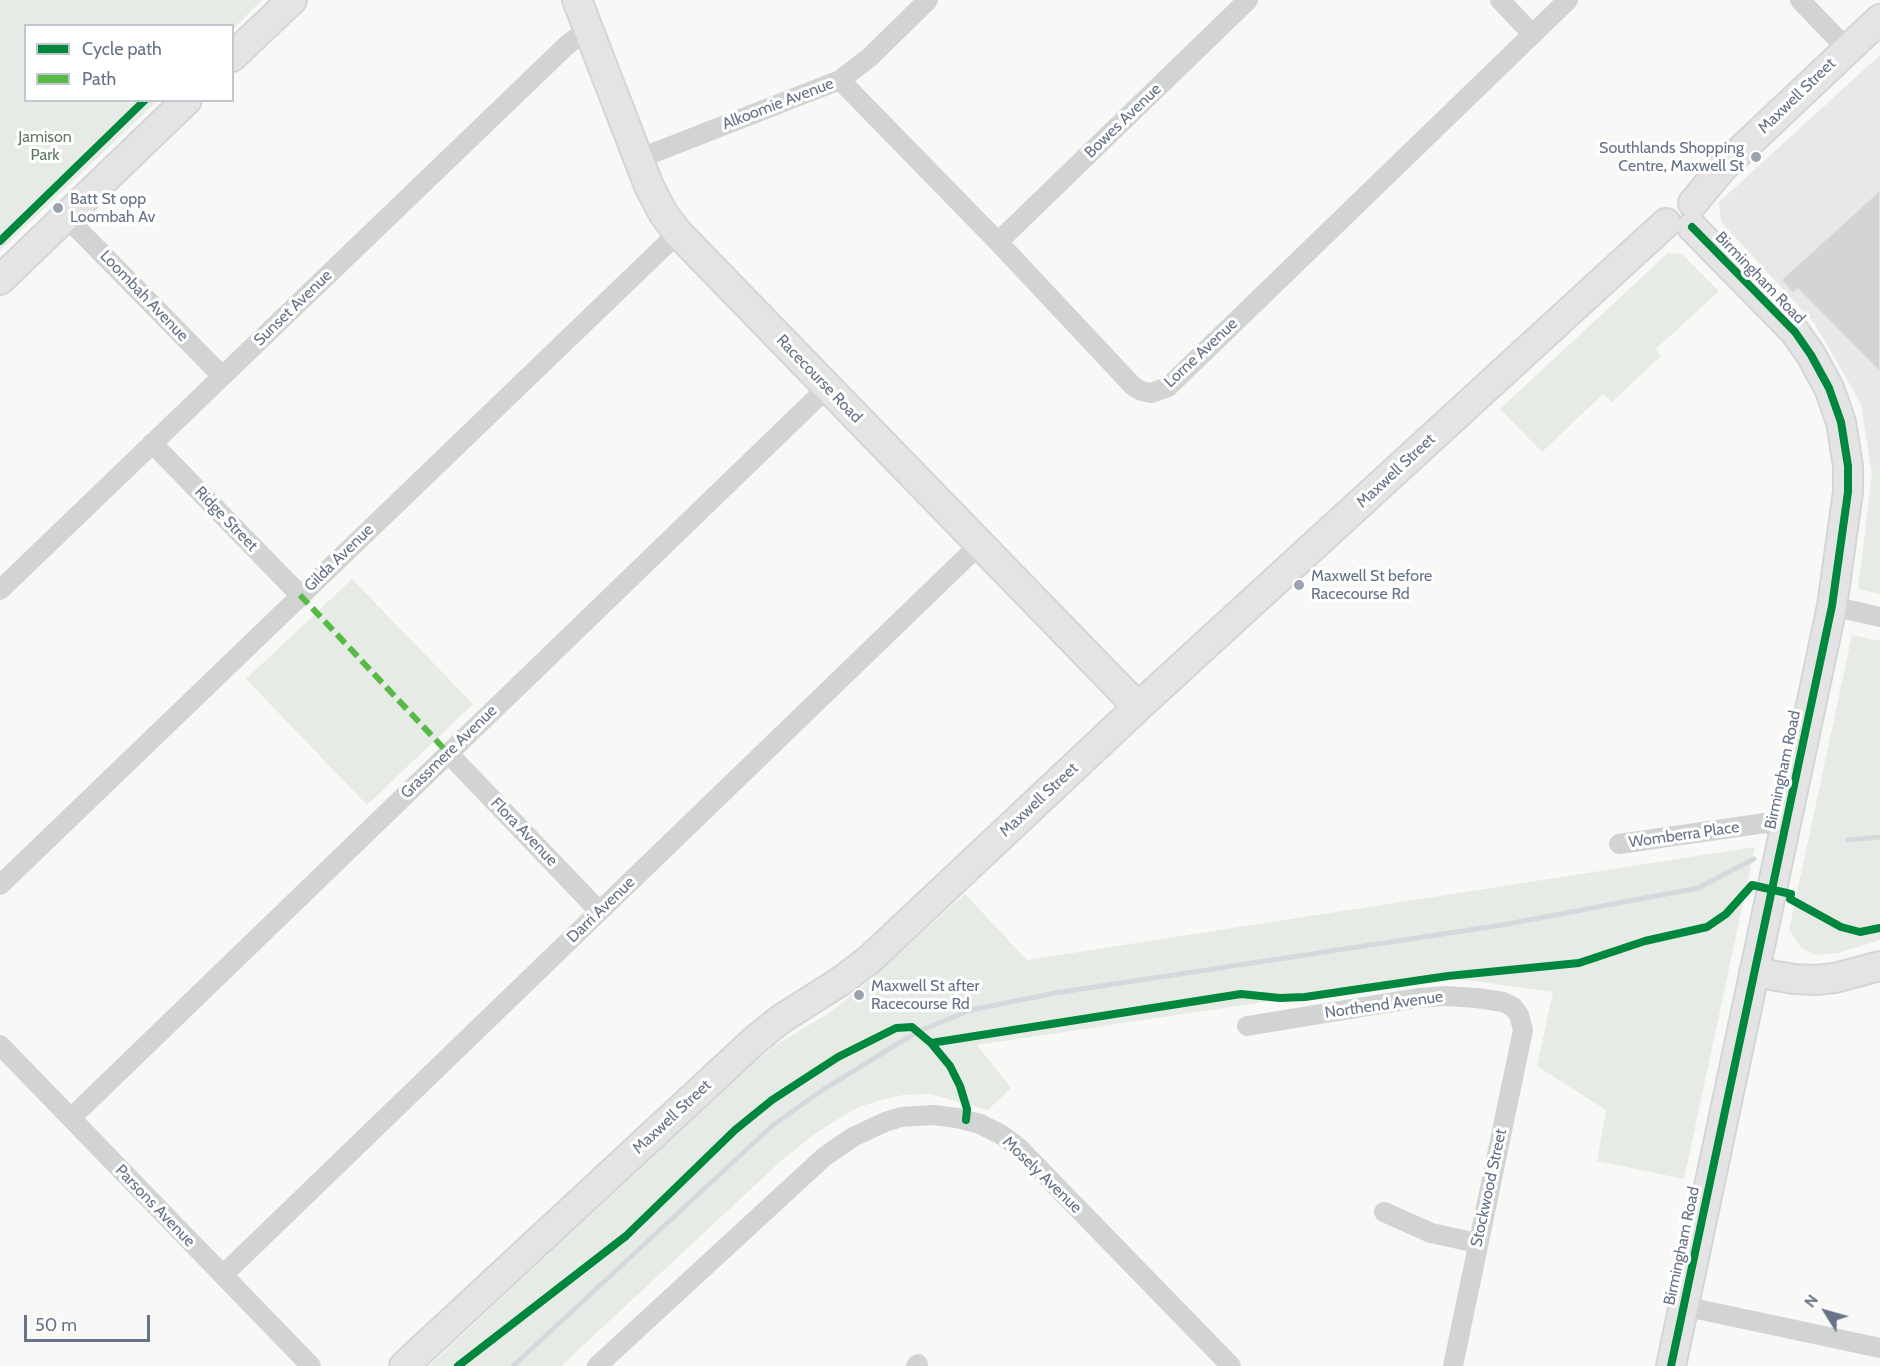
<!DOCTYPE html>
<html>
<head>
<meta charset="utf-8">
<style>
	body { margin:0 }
	#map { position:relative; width:1880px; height:1366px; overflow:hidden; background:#f8f8f7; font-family:Cabin,sans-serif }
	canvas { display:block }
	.legend { position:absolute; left:24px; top:24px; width:210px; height:78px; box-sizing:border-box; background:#fff; border:2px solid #c2c7cf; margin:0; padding:8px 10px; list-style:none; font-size:18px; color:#677388 }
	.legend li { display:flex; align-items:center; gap:12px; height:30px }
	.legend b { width:30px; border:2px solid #c2c7cf }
	.north { position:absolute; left:1796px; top:1282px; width:60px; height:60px; -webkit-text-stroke:4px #fff; paint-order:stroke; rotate:307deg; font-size:16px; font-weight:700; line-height:24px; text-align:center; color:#677388 }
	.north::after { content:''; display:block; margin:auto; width:21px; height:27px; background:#677388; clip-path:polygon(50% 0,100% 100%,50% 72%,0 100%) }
	.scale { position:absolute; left:24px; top:1315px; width:126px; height:27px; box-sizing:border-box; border:3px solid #677388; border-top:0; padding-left:8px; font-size:18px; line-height:21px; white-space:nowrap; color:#677388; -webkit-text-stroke:4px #fff; paint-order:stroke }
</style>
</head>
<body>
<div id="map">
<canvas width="1880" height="1366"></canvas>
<ul class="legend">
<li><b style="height:8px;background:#00873e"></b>Cycle path</li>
<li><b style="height:8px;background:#58b947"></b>Path</li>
</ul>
<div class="north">N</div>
<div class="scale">50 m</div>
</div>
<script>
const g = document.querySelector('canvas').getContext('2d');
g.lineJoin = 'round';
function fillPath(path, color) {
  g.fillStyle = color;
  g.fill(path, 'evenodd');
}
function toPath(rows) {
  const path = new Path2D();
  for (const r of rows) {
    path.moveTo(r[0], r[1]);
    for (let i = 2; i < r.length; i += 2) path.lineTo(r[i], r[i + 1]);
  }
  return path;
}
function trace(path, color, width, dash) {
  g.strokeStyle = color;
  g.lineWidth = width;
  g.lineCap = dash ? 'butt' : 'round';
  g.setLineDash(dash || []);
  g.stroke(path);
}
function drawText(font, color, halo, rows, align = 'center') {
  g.font = font + ' Cabin,sans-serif';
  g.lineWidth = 6;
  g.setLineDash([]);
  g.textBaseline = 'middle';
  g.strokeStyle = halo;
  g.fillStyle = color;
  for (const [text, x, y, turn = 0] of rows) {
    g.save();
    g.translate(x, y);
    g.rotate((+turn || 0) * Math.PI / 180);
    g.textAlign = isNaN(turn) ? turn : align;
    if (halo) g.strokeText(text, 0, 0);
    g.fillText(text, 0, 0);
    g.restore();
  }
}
const built = toPath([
	[1880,55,1880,466,1872,474,1861,404,1815,324,1721,222,1719,202]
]);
const green = toPath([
	[0,0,262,0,233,29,232,26,26,26,26,100,157,101,0,251],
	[1668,253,1682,254,1719,291,1656,349,1661,356,1612,402,1603,394,1542,452,1500,409],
	[1880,466,1880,594,1858,589,1872,474],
	[352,579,473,704,367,805,246,679],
	[1852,635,1880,641,1880,940,1838,953,1815,955,1802,948,1789,930],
	[1755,847,1684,1179,1597,1161,1606,1110,1537,1066,1553,992,1437,976,977,1045,1011,1088,988,1110,930,1094,903,1095,881,1100,859,1107,843,1116,813,1135,781,1161,561,1366,429,1366,744,1071,774,1046,829,1013,863,986,965,894,1027,960]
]);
const stream = toPath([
	[1848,840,1880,837],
	[513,1366,773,1125,824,1089,917,1032,971,1010,1055,993,1502,925,1698,888,1754,859]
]);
const building = toPath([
	[1880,190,1880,372,1798,289,1793,293,1781,280,1880,190]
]);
const street = toPath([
	[1500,0,1532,34],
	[1800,0,1847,49],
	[840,80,998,242,1133,386,1141,391,1151,393,1168,387,1568,0],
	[638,159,840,80,870,57,928,0],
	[66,217,222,376],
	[998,242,1248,0],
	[152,443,300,595],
	[0,590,567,45,588,29],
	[1832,606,1880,617],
	[448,753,599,911],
	[1619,844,1765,823,1785,827],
	[0,885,678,233],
	[1247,1026,1418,998,1446,996,1477,998,1503,1002,1513,1007,1519,1015,1523,1030,1453,1366],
	[0,1045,311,1366],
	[71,1118,828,387],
	[1384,1212,1431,1233,1477,1243],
	[223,1275,979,545],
	[1683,1306,1880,1348],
	[597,1366,824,1157,853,1137,885,1122,901,1117,933,1115,957,1118,980,1124,1002,1135,1019,1148,1231,1366],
	[916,1366,918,1364]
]);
const secondary = toPath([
	[577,0,649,186,663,213,678,233,1138,707],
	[232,57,292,0],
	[1693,203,1722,168,1880,19],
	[0,280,187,100],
	[1754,972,1794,979,1815,980,1835,978,1880,966],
	[404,1366,755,1040,781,1019,841,981,870,959,1138,707,1666,223],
	[1671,1366,1832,606,1848,492,1848,466,1841,422,1829,388,1811,355,1795,332,1692,227]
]);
const quiet = toPath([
	[300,595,448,753]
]);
const cycleway = toPath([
	[0,241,145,100],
	[931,1043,950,1066,960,1086,967,1109,966,1120],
	[458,1366,626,1236,735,1130,772,1100,838,1057,896,1028,912,1027,931,1043,1241,994,1280,998,1305,997,1448,976,1579,963,1645,941,1707,927,1726,914,1752,885,1791,894,1790,899,1841,927,1860,932,1880,928],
	[1671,1366,1832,606,1848,492,1848,466,1841,422,1829,388,1811,355,1795,332,1692,227]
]);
const markers = [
	[1756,157,6,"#9aa2af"],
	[58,208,6,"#9aa2af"],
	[1299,585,6,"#9aa2af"],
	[859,995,6,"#9aa2af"]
];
const streetNames = [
	["Maxwell Street",1797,96,-44],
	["Alkoomie Avenue",778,104,-21],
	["Bowes Avenue",1123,121,-44],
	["Birmingham Road",1760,278,46],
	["Loombah Avenue",144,296,46],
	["Sunset Avenue",293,308,-44],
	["Lorne Avenue",1201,353,-43],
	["Racecourse Road",819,379,46],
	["Maxwell Street",1396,471,-43],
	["Ridge Street",226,519,46],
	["Gilda Avenue",339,558,-44],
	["Grassmere Avenue",449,752,-44],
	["Birmingham Road",1783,770,-78],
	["Maxwell Street",1039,800,-43],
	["Flora Avenue",524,832,46],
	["Womberra Place",1684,835,-8],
	["Darri Avenue",601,910,-44],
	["Northend Avenue",1384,1005,-8],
	["Maxwell Street",672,1117,-43],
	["Mosely Avenue",1042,1175,44],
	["Stockwood Street",1489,1188,-78],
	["Parsons Avenue",155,1206,46],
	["Birmingham Road",1682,1246,-78]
];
const parkNames = [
	["Jamison",45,137],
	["Park",45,155]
];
const poiNames = [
	["Southlands Shopping",1744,148,"right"],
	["Centre, Maxwell St",1744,166,"right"],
	["Batt St opp",70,199],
	["Loombah Av",70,217],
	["Maxwell St before",1311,576],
	["Racecourse Rd",1311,594],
	["Maxwell St after",871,986],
	["Racecourse Rd",871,1004]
];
fillPath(built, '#e8e8e9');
fillPath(green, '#e7ebe5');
trace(stream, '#d5d9de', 5);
fillPath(building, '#d3d4d5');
trace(building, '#e8e8e6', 1.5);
trace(secondary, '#d3d5d6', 32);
trace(street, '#d2d3d3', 20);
trace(secondary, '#e4e4e4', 28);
trace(quiet, '#58b947', 6, [12, 6]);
trace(cycleway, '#00873e', 8);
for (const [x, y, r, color] of markers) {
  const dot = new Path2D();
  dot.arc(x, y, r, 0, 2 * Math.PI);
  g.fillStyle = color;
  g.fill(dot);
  trace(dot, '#fff', 2);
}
drawText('16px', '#677388', '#fff', streetNames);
drawText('16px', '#627a63', '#fff', parkNames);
drawText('16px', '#677388', '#fff', poiNames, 'left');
</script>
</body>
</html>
